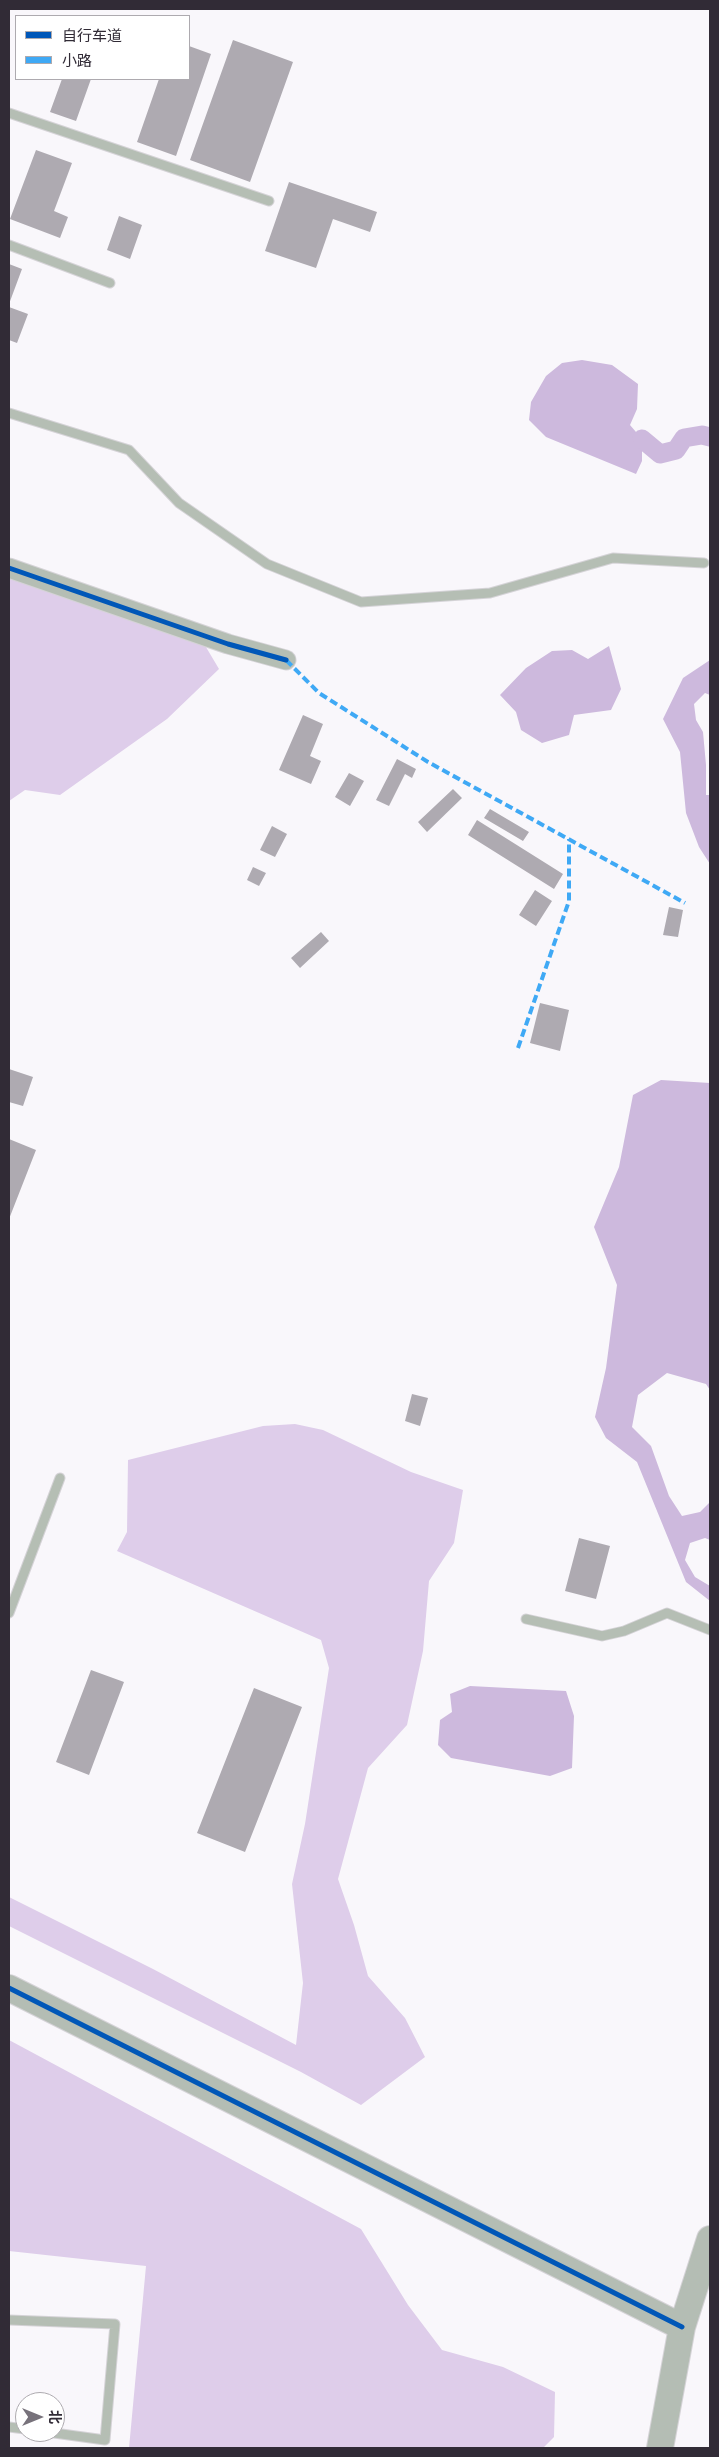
<!DOCTYPE html>
<html>
<head>
<meta charset="utf-8">
<style>
	body { margin:0 }
	#map { position:relative; width:719px; height:2457px; overflow:hidden; background:#f9f7fb; font-family:Bitter,"Noto Sans SC",serif }
	canvas { display:block }
	.frame { position:absolute; inset:0; border:10px solid #312b36; pointer-events:none }
	.legend { position:absolute; left:15px; top:15px; width:175px; height:65px; box-sizing:border-box; background:#fff; border:1px solid #adaaaf; margin:0; padding:6px 9px; list-style:none; font-size:15px; color:#312b36 }
	.legend li { display:flex; align-items:center; gap:10px; height:25px }
	.legend b { width:25px; border:1px solid #adaaaf }
	.north { position:absolute; left:15px; top:2392px; width:50px; height:50px; box-sizing:border-box; background:#fff; border:1px solid #adaaaf; border-radius:50%; rotate:90deg; font-size:14px; font-weight:700; line-height:20px; text-align:center; color:#312b36 }
	.north::after { content:''; display:block; margin:auto; width:18px; height:22px; background:#77727b; clip-path:polygon(50% 0,100% 100%,50% 72%,0 100%) }
</style>
</head>
<body>
<div id="map">
<canvas width="719" height="2457"></canvas>
<div class="frame"></div>
<ul class="legend">
<li><b style="height:6px;background:#0057b8"></b>自行车道</li>
<li><b style="height:6px;background:#3fa9f5"></b>小路</li>
</ul>
<div class="north">北</div>
</div>
<script>
const g = document.querySelector('canvas').getContext('2d');
g.lineJoin = 'round';
function fillPath(path, color) {
  g.fillStyle = color;
  g.fill(path, 'evenodd');
}
function toPath(rows) {
  const path = new Path2D();
  for (const r of rows) {
    path.moveTo(r[0], r[1]);
    for (let i = 2; i < r.length; i += 2) path.lineTo(r[i], r[i + 1]);
  }
  return path;
}
function trace(path, color, width, dash) {
  g.strokeStyle = color;
  g.lineWidth = width;
  g.lineCap = dash ? 'butt' : 'round';
  g.setLineDash(dash || []);
  g.stroke(path);
}
const forest = toPath([
	[9,577,203,642,219,669,167,719,60,795,25,790,9,801],
	[295,1424,323,1430,411,1472,463,1490,454,1543,429,1581,423,1651,407,1725,368,1768,338,1879,354,1925,368,1976,405,2018,425,2057,361,2105,301,2072,9,1926,9,1897,153,1969,296,2045,303,1983,292,1884,305,1824,329,1668,321,1640,117,1551,127,1532,128,1460,263,1426],
	[9,2040,361,2229,408,2305,442,2350,503,2367,555,2392,554,2437,543,2448,129,2448,146,2266,9,2251]
]);
const water = toPath([
	[582,360,612,365,638,384,637,409,630,425,642,439,642,461,636,474,546,437,529,420,531,402,546,376,562,363],
	[609,646,621,689,611,710,574,715,569,735,542,743,521,730,516,712,500,695,526,668,552,651,572,650,588,659],
	[710,660,710,695,705,693,694,704,696,720,703,732,706,765,706,795,710,795,710,864,699,847,686,813,680,752,663,719,683,678],
	[661,1080,710,1083,710,1390,706,1384,667,1373,638,1395,632,1427,651,1446,669,1496,682,1516,700,1512,710,1502,710,1540,705,1538,690,1543,685,1560,695,1577,710,1586,710,1601,686,1582,637,1462,606,1438,595,1417,606,1368,617,1285,594,1227,619,1167,633,1095],
	[470,1686,566,1691,574,1716,572,1768,550,1776,451,1758,438,1745,440,1720,452,1712,450,1694]
]);
const canal = toPath([
	[642,439,660,454,676,450,684,438,702,435,710,437]
]);
const building = toPath([
	[233,40,293,62,250,182,190,160],
	[189,46,211,54,176,156,137,142,159,79,189,79],
	[62,79,91,79,76,121,50,112],
	[36,150,72,163,54,211,68,217,60,238,10,219],
	[289,182,377,212,370,232,333,219,316,268,265,251],
	[119,216,142,225,130,259,107,250],
	[9,264,22,269,9,304],
	[9,307,28,314,17,343,9,340],
	[303,715,323,724,310,756,321,761,311,784,279,770],
	[397,759,416,769,412,778,405,774,389,806,376,800],
	[349,773,364,781,350,806,335,797],
	[453,789,462,798,427,832,418,822],
	[490,809,529,832,523,841,484,818],
	[477,820,563,874,554,889,468,835],
	[272,826,287,834,275,857,260,850],
	[253,867,266,873,259,886,247,880],
	[535,890,552,901,536,926,519,915],
	[669,907,683,910,678,937,663,935],
	[321,932,329,941,300,968,291,958],
	[540,1003,569,1010,560,1051,530,1043],
	[9,1069,33,1077,23,1106,9,1102],
	[9,1139,36,1150,9,1219],
	[412,1394,428,1398,420,1426,405,1421],
	[579,1538,610,1546,596,1599,565,1591],
	[91,1670,124,1682,89,1775,56,1762],
	[254,1688,302,1707,245,1852,197,1833]
]);
const lane = toPath([
	[9,113,269,201],
	[9,245,110,283],
	[9,413,129,450,179,503,267,564,361,602,490,593,613,558,704,563],
	[9,1613,60,1478],
	[526,1619,602,1636,624,1631,667,1613,710,1630],
	[9,2320,115,2324,105,2440,47,2432],
	[9,2427,25,2429]
]);
const street = toPath([
	[9,568,228,644,286,660]
]);
const secondary = toPath([
	[9,1988,682,2327],
	[660,2448,682,2327,710,2239]
]);
const quiet = toPath([
	[286,660,319,693,428,762,685,903],
	[518,1048,569,901,569,839]
]);
const cycleway = toPath([
	[9,568,228,644,286,660],
	[9,1988,682,2327]
]);
fillPath(forest, '#decdea');
fillPath(water, '#cdb9dd');
trace(canal, '#cdb9dd', 19);
fillPath(building, '#aeaab1');
trace(lane, '#d5d3d7', 11);
trace(street, '#d5d3d7', 21);
trace(secondary, '#d5d3d7', 28);
trace(lane, '#b5beb4', 9);
trace(street, '#b5beb4', 19);
trace(secondary, '#b4bdb4', 26);
trace(quiet, '#3fa9f5', 4, [8, 4]);
trace(cycleway, '#0057b8', 5);
</script>
</body>
</html>
